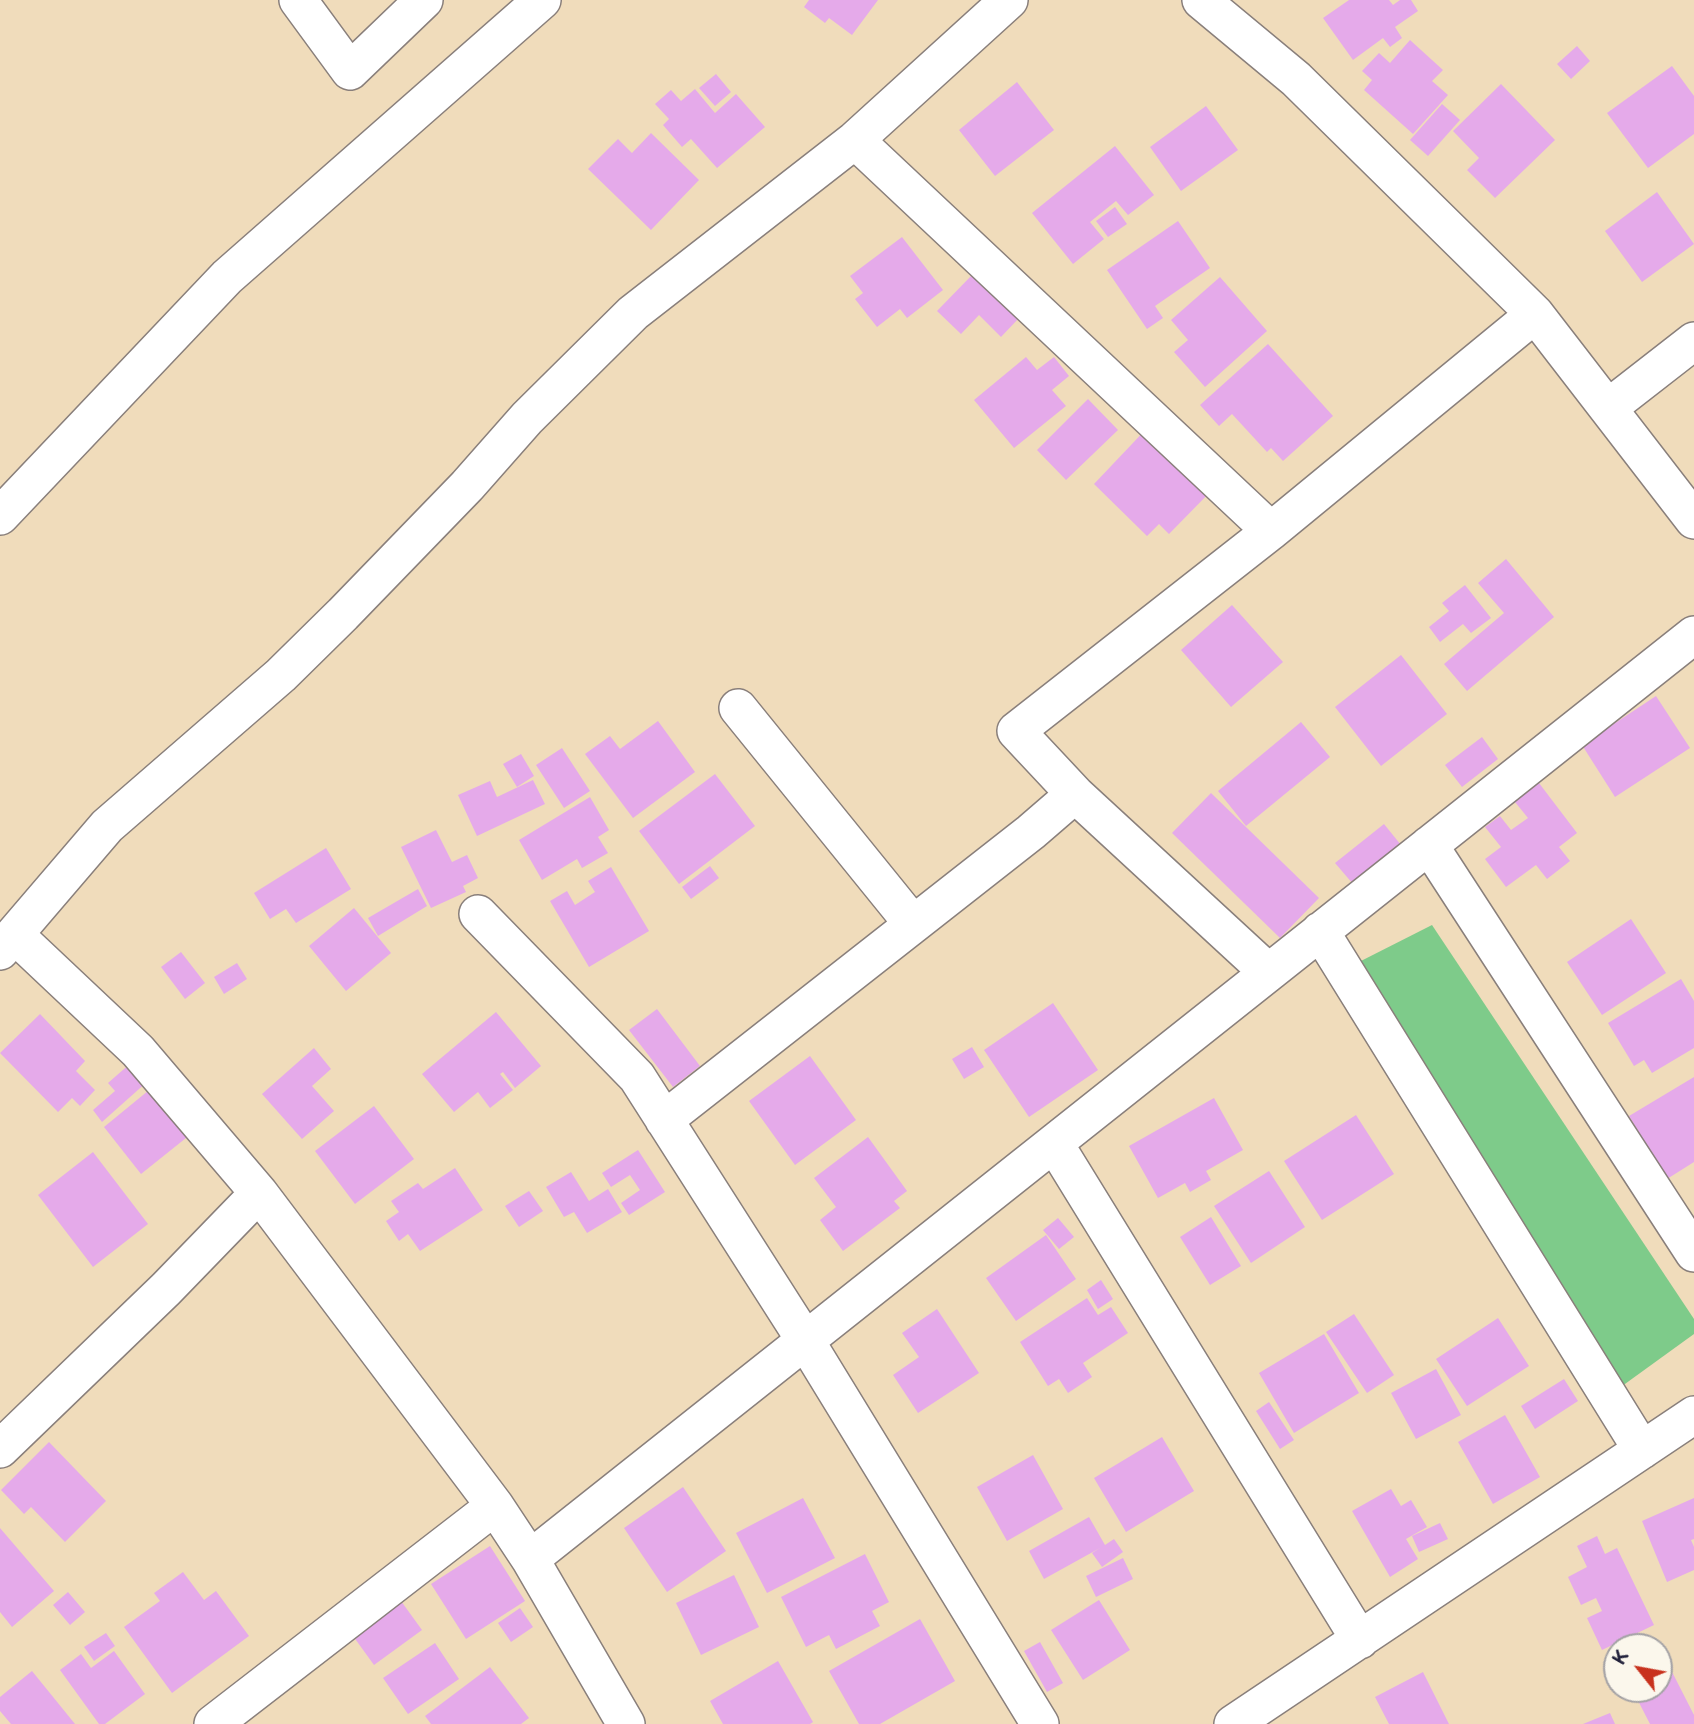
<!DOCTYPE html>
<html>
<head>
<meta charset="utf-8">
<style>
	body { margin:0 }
	#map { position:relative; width:1694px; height:1724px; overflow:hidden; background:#f0dcbb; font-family:"Balsamiq Sans",sans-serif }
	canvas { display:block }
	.north { position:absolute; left:1603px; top:1633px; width:70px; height:70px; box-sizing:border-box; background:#fbf7ec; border:2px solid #a4a2a5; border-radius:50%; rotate:301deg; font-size:19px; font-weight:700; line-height:28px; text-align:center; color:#22223b }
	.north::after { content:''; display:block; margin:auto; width:24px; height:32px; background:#c8321e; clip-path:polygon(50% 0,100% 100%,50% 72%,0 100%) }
</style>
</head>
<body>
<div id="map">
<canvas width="1694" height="1724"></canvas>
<div class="north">K</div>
</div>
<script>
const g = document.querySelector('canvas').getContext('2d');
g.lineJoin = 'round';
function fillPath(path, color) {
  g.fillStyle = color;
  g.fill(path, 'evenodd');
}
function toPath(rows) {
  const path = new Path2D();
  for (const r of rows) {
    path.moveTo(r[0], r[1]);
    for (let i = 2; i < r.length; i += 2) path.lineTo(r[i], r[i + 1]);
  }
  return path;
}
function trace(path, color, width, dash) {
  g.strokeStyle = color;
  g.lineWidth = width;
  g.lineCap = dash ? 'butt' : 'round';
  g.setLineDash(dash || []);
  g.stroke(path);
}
const green = toPath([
	[1432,925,1694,1319,1694,1334,1618,1389,1355,964]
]);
const building = toPath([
	[809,0,878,0,852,35,829,18,825,23,804,7],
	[1349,0,1389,0,1393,5,1400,0,1411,0,1418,11,1395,27,1402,38,1390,47,1383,38,1353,60,1323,18],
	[1410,40,1443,70,1432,81,1448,95,1413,134,1364,90,1372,80,1362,71,1379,53,1390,63],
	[1577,46,1590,61,1571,79,1557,64],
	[1672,66,1694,96,1694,134,1648,168,1607,113],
	[716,74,731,92,715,106,699,88],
	[1017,82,1054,130,995,176,959,130],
	[1501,84,1555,140,1495,198,1467,170,1479,158,1453,131],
	[695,89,715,113,736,94,765,127,717,168,691,139,682,147,663,125,669,119,655,104,671,90,681,101],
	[1442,104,1460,120,1428,156,1410,140],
	[1206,106,1238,150,1181,191,1150,147],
	[651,133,699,180,651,230,588,169,618,139,632,153],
	[1115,146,1154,195,1128,215,1116,201,1090,222,1104,239,1073,264,1032,213],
	[1657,192,1694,244,1642,282,1605,231],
	[1115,207,1127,224,1108,237,1096,221],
	[1178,221,1210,268,1155,306,1163,318,1147,329,1107,270],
	[902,237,943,290,907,318,900,309,877,327,855,299,863,293,850,276],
	[972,275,1019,318,1001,337,979,315,961,334,937,311],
	[1220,277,1267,331,1205,387,1174,352,1188,340,1171,320],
	[1268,344,1333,416,1283,461,1271,448,1267,452,1232,414,1219,426,1200,405],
	[1026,357,1037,370,1054,357,1069,376,1052,390,1066,406,1014,448,974,400],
	[1088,399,1118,430,1066,480,1037,450],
	[1150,425,1215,487,1169,534,1159,524,1147,536,1094,484],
	[1506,559,1554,617,1467,691,1444,664,1504,613,1478,583],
	[1465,585,1491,618,1471,633,1463,624,1440,642,1429,627,1449,611,1442,603],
	[1232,605,1283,662,1231,707,1181,650],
	[1401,655,1447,714,1381,766,1335,707],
	[1656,696,1690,748,1615,797,1582,745],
	[658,721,695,772,633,818,585,754,610,736,620,749],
	[1301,722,1330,757,1246,826,1218,791],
	[1482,737,1498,759,1462,787,1445,765],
	[562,748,590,791,564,808,536,765],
	[521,754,534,776,517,787,503,764],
	[715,774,755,826,679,884,639,831],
	[533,780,545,804,477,836,458,795,490,781,497,797],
	[1539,783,1577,833,1559,847,1570,861,1547,879,1536,865,1506,887,1485,859,1501,847,1485,827,1500,816,1511,830,1528,818,1515,802],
	[1211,793,1319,898,1280,938,1172,833],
	[590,797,609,830,598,837,608,853,582,868,577,859,542,880,519,840],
	[1384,824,1401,845,1353,884,1335,863],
	[436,830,452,862,467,855,478,878,463,886,466,892,431,908,401,847],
	[326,848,351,889,296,923,286,909,270,919,254,893],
	[710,866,719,878,691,899,682,887],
	[611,867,649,931,589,967,550,901,567,891,575,905,595,892,588,881],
	[418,889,427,906,378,936,368,918],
	[354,908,391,953,346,991,309,946],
	[1631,919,1666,973,1602,1015,1567,962],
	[181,952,205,983,185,999,161,967],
	[237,963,247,979,224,994,214,977],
	[1681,979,1694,1001,1694,1048,1652,1073,1644,1060,1634,1066,1608,1023],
	[1053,1003,1098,1070,1029,1117,984,1050],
	[657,1009,700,1066,673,1087,629,1030],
	[496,1012,541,1066,515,1088,503,1072,500,1074,513,1090,490,1108,478,1092,454,1112,422,1074],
	[40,1014,85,1061,76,1071,95,1090,80,1106,72,1098,58,1112,0,1053],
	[972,1047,984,1067,964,1079,952,1059],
	[314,1048,331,1069,312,1086,334,1111,302,1139,262,1094],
	[810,1056,856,1120,795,1165,749,1101],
	[132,1062,148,1081,102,1122,93,1110,115,1091,108,1083],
	[1694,1077,1694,1162,1667,1179,1629,1116],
	[154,1086,191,1134,141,1174,104,1127],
	[1214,1098,1243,1150,1206,1171,1211,1180,1190,1192,1185,1183,1158,1198,1129,1146],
	[374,1106,414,1159,355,1204,315,1151],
	[1356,1115,1394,1174,1322,1220,1284,1161],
	[868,1137,907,1191,894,1201,900,1208,843,1251,820,1220,836,1207,814,1178],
	[638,1150,665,1192,629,1215,621,1203,640,1190,630,1175,611,1187,602,1173],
	[93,1152,148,1224,93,1267,38,1195],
	[455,1168,483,1210,420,1251,408,1234,399,1241,386,1221,399,1212,391,1201,418,1183,423,1189],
	[1269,1171,1305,1227,1251,1263,1214,1206],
	[571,1172,589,1201,608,1189,622,1212,587,1233,574,1212,564,1217,546,1187],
	[529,1191,543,1211,519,1227,505,1206],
	[1211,1217,1241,1266,1210,1285,1180,1237],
	[1058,1218,1074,1237,1059,1249,1043,1230],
	[1046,1235,1076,1279,1016,1321,986,1278],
	[1101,1280,1113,1299,1098,1309,1087,1290],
	[1087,1298,1098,1315,1111,1307,1128,1333,1083,1363,1092,1377,1068,1393,1059,1379,1048,1386,1020,1342],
	[937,1309,979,1373,918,1413,893,1375,919,1357,902,1333],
	[1354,1314,1394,1375,1367,1393,1326,1332],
	[1498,1318,1529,1366,1467,1406,1436,1359],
	[1324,1334,1359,1393,1294,1433,1259,1373],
	[1436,1369,1461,1415,1416,1439,1391,1393],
	[1564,1379,1578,1401,1535,1429,1521,1406],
	[1269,1402,1294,1440,1280,1449,1256,1411],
	[1505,1415,1540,1477,1493,1504,1458,1442],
	[1162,1437,1194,1491,1126,1532,1094,1478],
	[49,1442,106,1501,65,1542,31,1507,24,1514,1,1490],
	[1033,1455,1063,1509,1007,1541,977,1487],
	[683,1487,726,1551,667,1592,624,1528],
	[1391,1489,1401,1506,1411,1500,1427,1527,1406,1539,1418,1559,1390,1577,1352,1511],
	[803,1498,835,1558,767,1593,736,1533],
	[1694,1498,1694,1539,1691,1540,1694,1547,1694,1570,1667,1582,1642,1521],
	[1089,1517,1105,1545,1114,1539,1123,1552,1102,1567,1092,1553,1100,1548,1044,1579,1029,1551],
	[1440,1523,1448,1539,1419,1552,1412,1536],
	[0,1528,54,1591,12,1627,0,1612],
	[1597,1536,1605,1554,1617,1548,1654,1625,1602,1650,1587,1618,1602,1611,1596,1598,1581,1605,1568,1577,1587,1567,1577,1546],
	[490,1546,525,1601,466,1639,431,1584],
	[865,1554,889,1602,872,1611,880,1626,836,1649,829,1635,806,1647,781,1597],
	[1123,1558,1133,1579,1096,1597,1086,1576],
	[183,1572,204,1600,216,1591,249,1636,172,1693,124,1627,160,1601,154,1593],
	[734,1575,759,1627,701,1655,676,1603],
	[68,1592,85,1612,70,1625,53,1605],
	[1099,1600,1130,1650,1083,1680,1051,1630],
	[401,1601,422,1630,374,1665,353,1636],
	[520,1608,533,1627,511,1642,498,1623],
	[920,1619,955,1681,880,1724,859,1724,829,1671],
	[106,1633,115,1646,94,1661,84,1647],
	[1040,1642,1063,1683,1047,1692,1024,1651],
	[435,1643,459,1679,408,1714,383,1678],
	[114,1651,145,1694,105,1724,99,1724,60,1670,81,1654,91,1668],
	[778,1661,813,1722,810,1724,723,1724,710,1701],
	[1668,1664,1694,1715,1694,1724,1650,1724,1632,1689,1659,1689,1659,1668],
	[490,1667,529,1718,521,1724,431,1724,425,1716],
	[32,1671,75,1724,11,1724,0,1711,0,1697],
	[1423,1672,1449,1724,1389,1724,1375,1697],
	[1610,1713,1615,1724,1583,1724]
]);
const minor = toPath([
	[298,0,350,71,424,0],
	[1009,0,855,140,1271,531],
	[1201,0,1296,79,1535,314,1694,520],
	[1608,408,1694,341],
	[0,516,227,277,542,0],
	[738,708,913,924],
	[1075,794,1268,972],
	[1429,845,1694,1253],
	[478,914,637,1077,805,1340,1040,1724],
	[1320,931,1642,1450],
	[15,935,138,1051,259,1193,495,1506,530,1559,626,1724],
	[0,951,107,826,281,675,343,614,467,486,527,418,633,313,855,140],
	[664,1120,1031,832,1075,794,1016,731,1271,531,1535,314],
	[1054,1143,1360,1640],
	[0,1449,166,1289,259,1193],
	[530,1559,1694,635],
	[213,1724,495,1506],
	[1233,1724,1694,1415]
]);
fillPath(green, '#7ecb8a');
fillPath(building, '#e5aaea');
trace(minor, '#897f7b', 40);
trace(minor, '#fff', 37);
</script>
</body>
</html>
